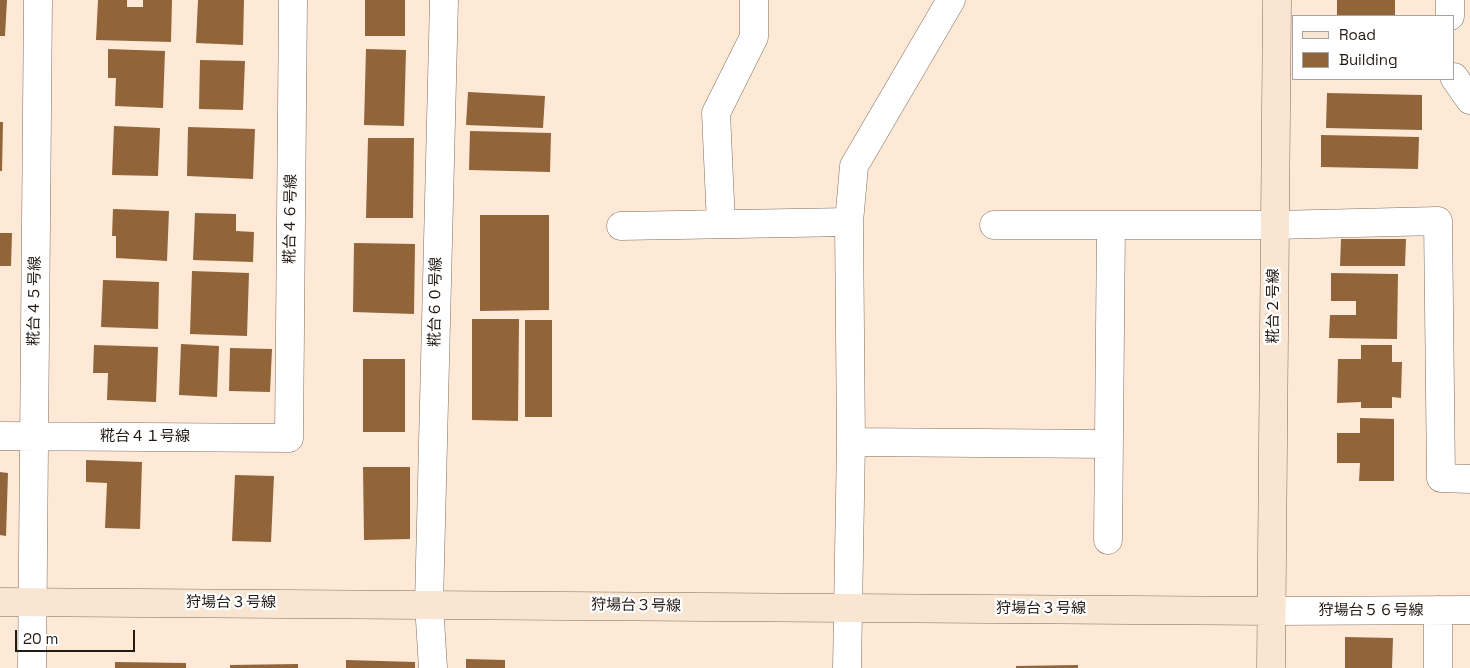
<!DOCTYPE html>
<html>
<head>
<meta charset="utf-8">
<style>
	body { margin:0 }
	#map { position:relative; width:1470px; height:668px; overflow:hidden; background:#fee9d7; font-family:"Space Grotesk",sans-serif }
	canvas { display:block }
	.legend { position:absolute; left:1292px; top:15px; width:162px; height:65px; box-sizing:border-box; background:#fff; border:1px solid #a7a3a1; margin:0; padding:6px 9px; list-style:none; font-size:15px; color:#221a14 }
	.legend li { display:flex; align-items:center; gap:10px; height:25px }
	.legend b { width:25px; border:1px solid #a7a3a1 }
	.scale { position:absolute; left:15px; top:630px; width:120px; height:22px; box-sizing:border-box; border:2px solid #221a14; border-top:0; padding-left:6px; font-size:15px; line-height:18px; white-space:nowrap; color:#221a14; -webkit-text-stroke:4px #fff; paint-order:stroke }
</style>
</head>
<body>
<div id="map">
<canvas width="1470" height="668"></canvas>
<ul class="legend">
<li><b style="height:6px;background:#f8e5d2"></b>Road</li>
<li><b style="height:14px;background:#926439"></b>Building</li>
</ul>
<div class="scale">20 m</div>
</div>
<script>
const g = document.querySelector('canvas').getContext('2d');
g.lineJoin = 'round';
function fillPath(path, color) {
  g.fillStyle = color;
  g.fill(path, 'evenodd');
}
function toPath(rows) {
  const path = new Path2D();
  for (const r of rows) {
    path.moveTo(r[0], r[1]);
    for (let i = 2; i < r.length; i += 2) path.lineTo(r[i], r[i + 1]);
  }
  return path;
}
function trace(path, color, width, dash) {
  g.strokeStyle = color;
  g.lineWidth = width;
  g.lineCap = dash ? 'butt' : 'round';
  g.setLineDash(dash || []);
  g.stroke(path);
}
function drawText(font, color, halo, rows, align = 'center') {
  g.font = font + ' "Space Grotesk","Noto Sans JP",sans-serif';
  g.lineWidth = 4.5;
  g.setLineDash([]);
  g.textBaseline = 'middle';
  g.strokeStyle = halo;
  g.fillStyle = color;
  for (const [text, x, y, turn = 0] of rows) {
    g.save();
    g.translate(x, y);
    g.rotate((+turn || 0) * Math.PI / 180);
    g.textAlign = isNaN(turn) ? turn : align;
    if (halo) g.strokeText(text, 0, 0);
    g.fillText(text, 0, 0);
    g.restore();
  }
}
const building = toPath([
	[0,0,7,0,5,36,0,36],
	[98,0,127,0,127,7,143,7,143,0,172,0,171,42,96,40],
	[198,0,244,0,243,45,196,43],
	[365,0,405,0,405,36,365,36],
	[1337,0,1395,0,1395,16,1337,15],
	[108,49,165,51,163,108,115,106,116,78,108,78],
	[366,49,406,50,404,126,364,125],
	[200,60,245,61,243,110,199,109],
	[468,92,545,96,543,128,466,125],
	[1327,93,1422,95,1422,130,1326,128],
	[0,122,3,122,2,171,0,171],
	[114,126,160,128,158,176,112,175],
	[188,127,255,129,253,179,187,176],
	[470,131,551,133,550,172,469,170],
	[1321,135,1419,137,1418,169,1321,167],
	[368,138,414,138,413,218,366,218],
	[113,209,169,211,167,261,116,258,116,236,112,236],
	[195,213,236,214,236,231,254,232,253,262,193,260],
	[480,215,549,215,549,310,480,311],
	[0,233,12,233,11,266,0,266],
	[1341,239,1406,239,1405,266,1340,266],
	[354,243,415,244,414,314,353,312],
	[192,271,249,273,247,336,190,334],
	[1331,273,1398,274,1397,339,1329,338,1330,315,1356,315,1356,301,1331,301],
	[103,280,159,282,158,329,101,327],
	[472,319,519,319,518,421,472,420],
	[525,320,552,320,552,417,525,417],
	[181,344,219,346,217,397,179,395],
	[94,345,158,347,156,402,107,400,108,373,93,373],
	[1361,345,1392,345,1392,362,1402,362,1401,398,1392,397,1392,408,1361,408,1361,402,1337,403,1338,359,1361,359],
	[230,348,272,349,270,392,229,391],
	[363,359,405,359,405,432,363,432],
	[1360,418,1394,419,1394,481,1359,481,1360,463,1337,463,1337,433,1360,433],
	[86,460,142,462,140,529,105,528,107,483,86,482],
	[363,467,410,467,410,539,364,540],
	[0,472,8,473,6,536,0,535],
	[235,475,274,476,271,542,232,541],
	[1345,637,1393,638,1392,668,1345,668],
	[466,659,505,660,505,668,466,668],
	[346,660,415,662,415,668,346,668],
	[115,662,186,663,186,668,115,668],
	[298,664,298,668,230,668,230,665],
	[1078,665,1078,668,1016,668,1016,666]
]);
const street = toPath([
	[1450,0,1450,16],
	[1454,77,1470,100],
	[721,224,716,113,754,37,754,0],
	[994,225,1275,225,1438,221,1441,478,1470,479],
	[621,226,849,222],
	[0,436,289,438,293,0],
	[851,442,1109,444],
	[1108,540,1111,225],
	[1271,611,1470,610],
	[32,668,38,0],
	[433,668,429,604,444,0],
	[847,668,851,442,849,222,854,166,951,0],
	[1438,668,1438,610]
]);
const secondary = toPath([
	[0,602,1271,611],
	[1271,668,1277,0]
]);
const streetNames = [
	["糀台４６号線",291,219,-89],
	["糀台４５号線",35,301,-89],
	["糀台６０号線",436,302,-89],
	["糀台２号線",1274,306,-90],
	["糀台４１号線",145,437],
	["狩場台３号線",231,603],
	["狩場台３号線",636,606,1],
	["狩場台３号線",1041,609],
	["狩場台５６号線",1371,611]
];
fillPath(building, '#926439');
trace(street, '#7f6d5d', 29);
trace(secondary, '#7f6d5d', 29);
trace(street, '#fff', 28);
trace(secondary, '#f8e5d2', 28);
drawText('15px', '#221a14', '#fff', streetNames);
</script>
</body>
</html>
